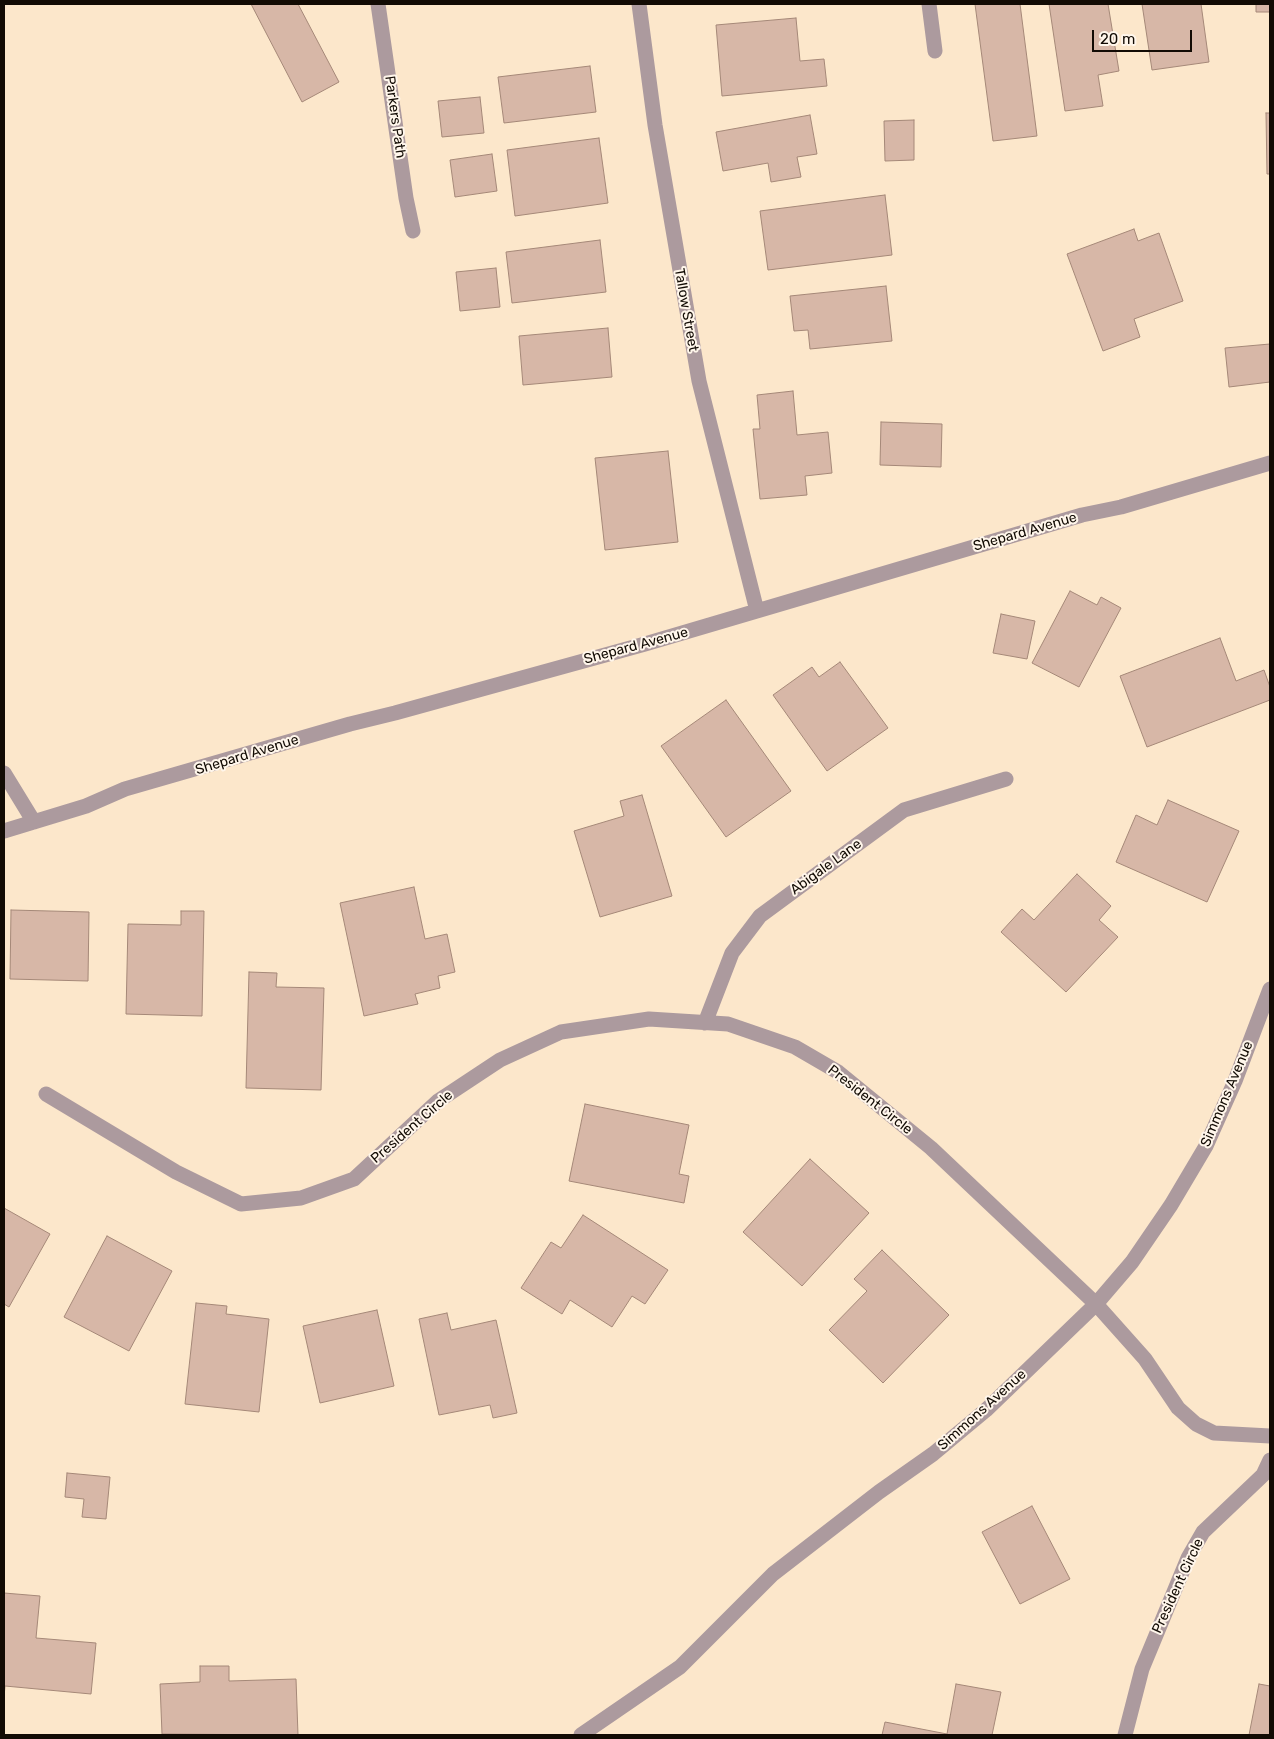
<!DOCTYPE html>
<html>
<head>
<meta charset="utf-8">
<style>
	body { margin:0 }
	#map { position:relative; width:1274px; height:1739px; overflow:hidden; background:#fce7cb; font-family:Rubik,sans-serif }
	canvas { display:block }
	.frame { position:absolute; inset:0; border:5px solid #120b04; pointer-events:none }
	.scale { position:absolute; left:1092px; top:30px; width:100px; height:22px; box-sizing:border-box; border:2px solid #120b04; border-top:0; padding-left:6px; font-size:15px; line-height:18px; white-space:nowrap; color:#120b04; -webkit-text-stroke:4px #fff6eb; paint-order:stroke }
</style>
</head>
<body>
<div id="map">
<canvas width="1274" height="1739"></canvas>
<div class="frame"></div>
<div class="scale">20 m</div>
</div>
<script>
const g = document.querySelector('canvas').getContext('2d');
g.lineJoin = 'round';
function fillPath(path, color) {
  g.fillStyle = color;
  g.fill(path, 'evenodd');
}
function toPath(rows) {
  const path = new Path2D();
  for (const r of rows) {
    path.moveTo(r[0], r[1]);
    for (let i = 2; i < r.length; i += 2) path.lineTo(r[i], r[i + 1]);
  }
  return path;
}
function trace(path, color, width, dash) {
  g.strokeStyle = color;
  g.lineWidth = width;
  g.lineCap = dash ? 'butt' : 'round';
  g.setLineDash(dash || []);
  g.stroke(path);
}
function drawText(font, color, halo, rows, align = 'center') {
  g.font = font + ' Rubik,sans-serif';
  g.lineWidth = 4;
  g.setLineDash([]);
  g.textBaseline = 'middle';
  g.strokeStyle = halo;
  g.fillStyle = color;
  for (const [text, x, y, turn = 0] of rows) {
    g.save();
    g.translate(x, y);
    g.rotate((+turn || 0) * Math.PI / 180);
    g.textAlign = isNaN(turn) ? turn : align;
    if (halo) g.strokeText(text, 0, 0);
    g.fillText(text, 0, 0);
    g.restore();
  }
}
const building = toPath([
	[251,4,298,4,339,82,302,102,251,4],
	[975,4,1020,4,1037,136,993,141,975,4],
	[1049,4,1108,4,1119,71,1098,75,1103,106,1065,111,1049,4],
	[1142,4,1201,4,1209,62,1152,70,1142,4],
	[1256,4,1270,4,1270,12,1256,12,1256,4],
	[796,18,800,61,824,59,827,86,722,96,716,25,796,18],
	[590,66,596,112,504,123,498,77,590,66],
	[480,97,484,133,442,137,438,101,480,97],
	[1266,113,1270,113,1270,174,1267,174,1266,113],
	[810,115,817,154,797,157,801,177,771,182,768,163,723,171,716,132,810,115],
	[914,120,914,160,885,161,884,121,914,120],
	[599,138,608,203,515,216,507,150,599,138],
	[492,154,497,191,455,197,450,160,492,154],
	[885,195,892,255,768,270,760,211,885,195],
	[1134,229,1138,241,1159,233,1183,301,1134,319,1140,337,1103,351,1067,254,1134,229],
	[600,240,606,292,512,303,506,252,600,240],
	[496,268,500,307,460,311,456,272,496,268],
	[886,286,892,341,810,349,808,330,794,331,790,296,886,286],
	[608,328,612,377,523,385,519,336,608,328],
	[1270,344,1270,382,1229,387,1225,348,1270,344],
	[793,391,797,435,828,432,832,473,805,476,807,495,760,499,753,429,760,429,757,395,793,391],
	[881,422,942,424,941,467,880,465,881,422],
	[668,451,678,542,605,550,595,458,668,451],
	[1070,591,1097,605,1101,597,1121,608,1079,687,1032,663,1070,591],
	[1001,614,1035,621,1027,659,993,653,1001,614],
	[1220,638,1236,681,1264,670,1270,687,1270,700,1147,747,1120,676,1220,638],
	[840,662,888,728,827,771,773,695,812,667,819,677,840,662],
	[726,700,791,791,726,837,661,746,726,700],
	[642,795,672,896,600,917,574,831,624,816,620,801,642,795],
	[1168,800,1239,831,1207,902,1116,862,1136,815,1157,825,1168,800],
	[1077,874,1111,906,1099,920,1118,937,1066,992,1001,932,1022,909,1034,920,1077,874],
	[414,887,425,939,447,934,455,972,438,976,440,988,415,994,418,1004,364,1016,340,903,414,887],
	[11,910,89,912,88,981,10,979,11,910],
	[181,911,204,911,202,1016,126,1014,128,924,181,925,181,911],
	[249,972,277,973,276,987,324,988,321,1090,246,1088,249,972],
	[585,1104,689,1125,679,1174,689,1176,684,1203,569,1181,585,1104],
	[810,1159,869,1213,802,1286,743,1232,810,1159],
	[4,1208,50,1234,9,1307,4,1304,4,1208],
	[583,1215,668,1270,645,1304,632,1296,612,1327,570,1300,562,1314,521,1288,551,1242,561,1248,583,1215],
	[107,1236,172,1271,129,1351,64,1317,107,1236],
	[882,1250,949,1315,883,1383,829,1330,867,1291,854,1279,882,1250],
	[196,1303,227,1306,226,1314,269,1319,259,1412,185,1404,196,1303],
	[377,1310,394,1386,320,1403,303,1326,377,1310],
	[447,1313,451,1330,496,1320,517,1413,493,1418,490,1405,439,1415,419,1319,447,1313],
	[67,1473,110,1477,106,1519,82,1517,84,1499,65,1497,67,1473],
	[1032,1506,1070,1579,1020,1604,982,1532,1032,1506],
	[4,1593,40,1596,36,1638,96,1643,91,1694,5,1686,4,1697,4,1593],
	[200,1666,229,1666,229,1681,296,1679,298,1735,162,1734,160,1684,200,1682,200,1666],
	[956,1684,1001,1692,992,1735,882,1735,885,1722,947,1734,956,1684],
	[1259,1684,1270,1686,1270,1735,1249,1735,1259,1684]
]);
const minor = toPath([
	[378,4,406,198,413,231],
	[639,4,655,125,699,381,757,611],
	[929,4,935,51],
	[4,773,34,822],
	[4,831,86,806,125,789,350,724,395,713,645,644,1082,515,1121,507,1270,463],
	[705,1023,732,953,760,916,904,810,1006,779],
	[46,1094,176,1172,241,1204,301,1198,354,1179,438,1101,500,1060,561,1032,649,1019,728,1024,795,1047,838,1072,931,1148,1096,1304,1145,1359,1178,1408,1196,1424,1214,1433,1270,1436],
	[581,1735,680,1667,773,1574,879,1492,933,1454,986,1410,1096,1304,1132,1262,1171,1205,1206,1146,1235,1081,1270,989],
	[1125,1735,1142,1669,1188,1558,1203,1532,1263,1475,1270,1460]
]);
const streetNames = [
	["Parkers Path",395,117,82],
	["Tallow Street",686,310,80],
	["Shepard Avenue",1025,532,-16],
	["Shepard Avenue",636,646,-15],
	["Shepard Avenue",247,755,-17],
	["Abigale Lane",826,867,-36],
	["Simmons Avenue",1227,1094,-67],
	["President Circle",870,1100,38],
	["President Circle",412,1127,-41],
	["Simmons Avenue",982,1410,-42],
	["President Circle",1178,1586,-65]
];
fillPath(building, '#d7b7a7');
trace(building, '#a58878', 1);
trace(minor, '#ac9a9e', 15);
drawText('14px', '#120b04', '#fff6eb', streetNames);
</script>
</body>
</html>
